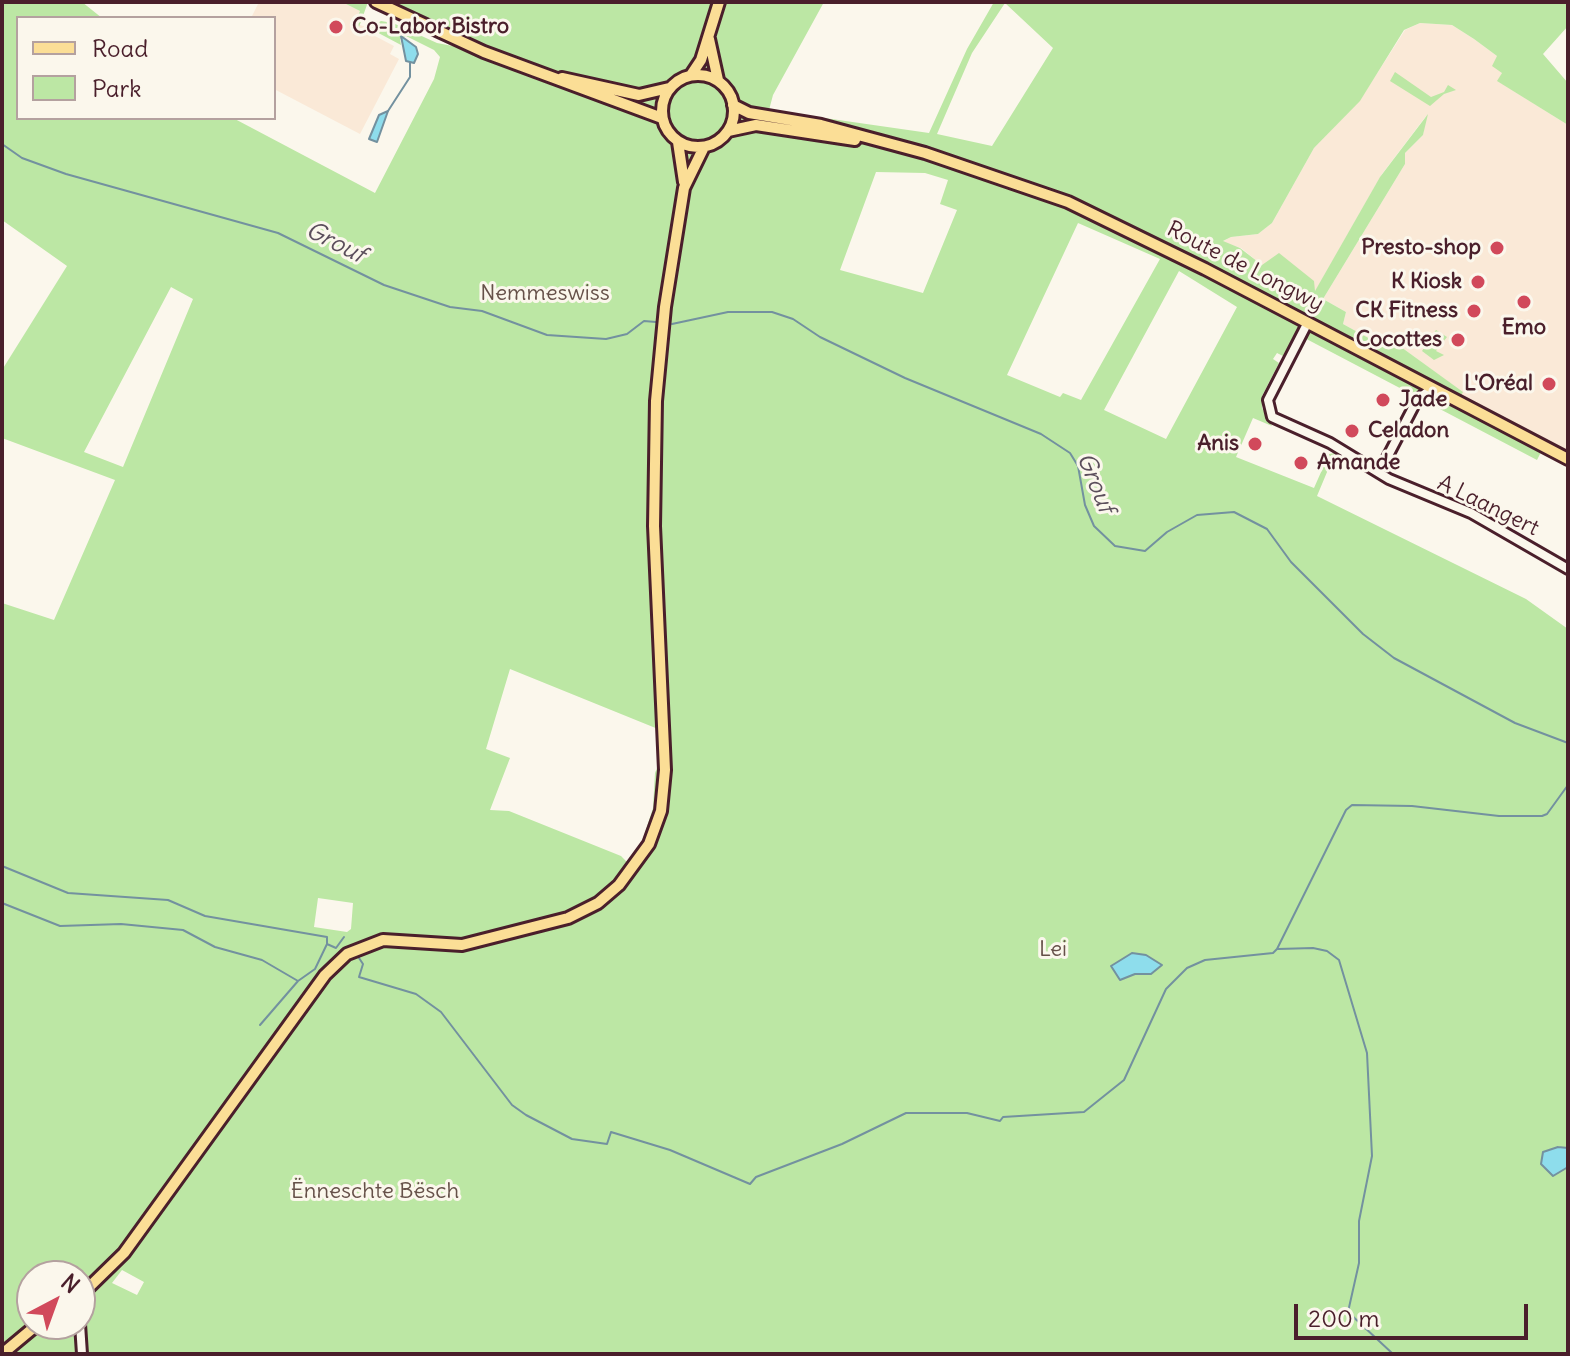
<!DOCTYPE html>
<html>
<head>
<meta charset="utf-8">
<style>
	body { margin:0 }
	#map { position:relative; width:1570px; height:1356px; overflow:hidden; background:#fbf7ec; font-family:Delius,sans-serif }
	canvas { display:block }
	.frame { position:absolute; inset:0; border:4px solid #4a1f2b; pointer-events:none }
	.legend { position:absolute; left:16px; top:16px; width:260px; height:104px; box-sizing:border-box; background:#fbf7ec; border:2px solid #b4a19f; margin:0; padding:10px 14px; list-style:none; font-size:24px; color:#4a1f2b }
	.legend li { display:flex; align-items:center; gap:16px; height:40px }
	.legend b { width:40px; border:2px solid #b4a19f }
	.north { position:absolute; left:16px; top:1260px; width:80px; height:80px; box-sizing:border-box; background:#fbf7ec; border:2px solid #b4a19f; border-radius:50%; rotate:41deg; font-size:22px; font-weight:700; line-height:32px; text-align:center; color:#4a1f2b }
	.north::after { content:''; display:block; margin:auto; width:28px; height:36px; background:#d1495b; clip-path:polygon(50% 0,100% 100%,50% 72%,0 100%) }
	.scale { position:absolute; left:1294px; top:1304px; width:234px; height:36px; box-sizing:border-box; border:4px solid #4a1f2b; border-top:0; padding-left:10px; font-size:24px; line-height:28px; white-space:nowrap; color:#4a1f2b; -webkit-text-stroke:6px #fbf7ec; paint-order:stroke }
</style>
</head>
<body>
<div id="map">
<canvas width="1570" height="1356"></canvas>
<div class="frame"></div>
<ul class="legend">
<li><b style="height:10px;background:#fbde96"></b>Road</li>
<li><b style="height:22px;background:#bce7a4"></b>Park</li>
</ul>
<div class="north">N</div>
<div class="scale">200 m</div>
</div>
<script>
const g = document.querySelector('canvas').getContext('2d');
g.lineJoin = 'round';
function fillPath(path, color) {
  g.fillStyle = color;
  g.fill(path, 'evenodd');
}
function toPath(rows) {
  const path = new Path2D();
  for (const r of rows) {
    if (r.length === 3) {
      path.moveTo(r[0] + r[2], r[1]);
      path.arc(r[0], r[1], r[2], 0, 2 * Math.PI);
      continue;
    }
    path.moveTo(r[0], r[1]);
    for (let i = 2; i < r.length; i += 2) path.lineTo(r[i], r[i + 1]);
  }
  return path;
}
function trace(path, color, width, dash) {
  g.strokeStyle = color;
  g.lineWidth = width;
  g.lineCap = dash ? 'butt' : 'round';
  g.setLineDash(dash || []);
  g.stroke(path);
}
function drawText(font, color, halo, rows, align = 'center') {
  g.font = font + ' Delius,sans-serif';
  g.lineWidth = 6;
  g.setLineDash([]);
  g.textBaseline = 'middle';
  g.strokeStyle = halo;
  g.fillStyle = color;
  for (const [text, x, y, turn = 0] of rows) {
    g.save();
    g.translate(x, y);
    g.rotate((+turn || 0) * Math.PI / 180);
    g.textAlign = isNaN(turn) ? turn : align;
    if (halo) g.strokeText(text, 0, 0);
    g.fillText(text, 0, 0);
    g.restore();
  }
}
const built = toPath([
	[259,2,342,2,360,11,354,23,369,28,373,35,394,46,390,54,399,59,360,134,274,89,274,18,251,18],
	[1420,23,1452,25,1474,39,1497,56,1502,73,1498,81,1568,125,1568,466,1541,452,1544,447,1458,401,1462,392,1401,347,1383,346,1343,324,1346,312,1323,299,1405,164,1405,153,1423,135,1426,116,1382,174,1315,292,1262,265,1241,248,1222,242,1231,237,1258,234,1272,223,1314,148,1360,100,1405,30]
]);
const green = toPath([
	[2,2,82,2,102,18,18,18,18,118,233,118,375,193,434,79,440,57,434,50,406,36,400,39,401,45,369,28,381,21,393,23,437,43,479,51,376,2,824,2,773,95,769,110,929,133,967,49,994,2,1568,2,1568,26,1543,54,1568,83,1568,125,1497,81,1502,73,1492,66,1497,56,1474,39,1452,25,1420,23,1404,30,1360,101,1314,148,1272,223,1258,234,1231,237,1223,241,1240,248,1262,265,1279,253,1314,281,1315,291,1380,177,1428,114,1423,135,1405,153,1405,164,1323,299,1346,312,1343,324,1383,346,1401,347,1463,392,1458,401,1544,446,1537,460,1295,333,1283,356,1277,353,1273,359,1279,363,1262,396,1262,408,1272,426,1253,418,1236,457,1314,488,1329,454,1335,453,1317,496,1526,599,1568,629,1568,1354,2,1354,2,603,54,620,115,480,2,438,2,370,67,266,2,220],
	[1005,3,1053,48,992,146,937,134,972,53],
	[876,172,925,173,948,180,940,204,957,210,923,293,840,270],
	[1078,223,1160,259,1081,400,1063,393,1060,397,1007,375],
	[1179,271,1237,307,1166,439,1104,410],
	[171,287,193,299,123,467,84,452],
	[510,669,658,729,659,763,655,773,653,808,642,842,628,863,621,856,509,811,490,810,510,758,486,749],
	[318,898,353,903,351,929,347,932,314,927],
	[122,1270,144,1282,137,1295,112,1283],
	[32,1276,80,1276,80,1324,32,1324],
	[342,2,368,2,359,27,354,24,360,11],
	[1395,72,1431,97,1444,92,1448,85,1456,90,1444,94,1430,106,1390,81],
	[1436,330,1447,337,1436,351,1444,355,1434,360,1422,351]
]);
const water = toPath([
	[401,36,416,47,418,54,414,63,406,61,401,36],
	[388,111,377,142,369,139,379,115,388,111],
	[1132,953,1146,955,1162,965,1151,974,1135,974,1120,980,1111,966,1132,953],
	[1558,1147,1568,1148,1568,1167,1553,1176,1541,1164,1543,1152,1558,1147]
]);
const stream = toPath([
	[388,111,410,77,410,63],
	[2,144,22,158,66,174,278,233,384,285,450,307,482,311,547,335,606,339,627,334,644,321,656,322],
	[672,324,728,312,772,312,793,319,820,337,905,378,1041,434,1070,453,1078,466,1085,505,1094,526,1115,546,1145,551,1167,532,1197,515,1234,512,1267,529,1291,562,1363,634,1394,658,1515,723,1568,743],
	[2,866,68,893,168,900,205,916,327,937,327,944,336,948,344,937],
	[2,903,60,926,121,924,183,930,215,947,262,960,298,981,315,969,327,944],
	[1278,949,1313,948,1327,951,1339,960,1367,1053,1372,1156,1359,1221,1359,1263,1348,1312,1393,1354],
	[359,958,363,964,359,977,416,994,441,1012,512,1105,526,1115,572,1139,607,1144,611,1132,670,1150,750,1184,756,1177,842,1144,906,1113,967,1113,1000,1121,1003,1117,1084,1112,1124,1080,1166,989,1187,968,1205,960,1273,953,1277,949,1346,810,1352,805,1412,806,1499,816,1542,816,1547,814,1568,785],
	[260,1025,298,981]
]);
const minor = toPath([
	[1308,322,1268,400,1272,417,1330,443,1389,479,1471,513,1568,569],
	[1379,473,1417,400,1432,388],
	[80,1324,82,1354]
]);
const major = toPath([
	[376,2,484,52,662,118],
	[709,39,718,80],
	[698,111,36],
	[691,75,701,60,719,2],
	[562,78,639,95,669,88],
	[733,105,749,113,821,125,925,153,1068,202,1205,269,1568,459],
	[728,131,756,125,855,140],
	[678,142,684,182],
	[80,1296,124,1253,325,975,347,954,383,940,462,945,568,918,598,903,619,885,649,844,661,811,665,770,654,526,656,401,665,307,684,188,704,147],
	[2,1354,38,1324]
]);
const markers = [
	[336,27,8,"#d1495b"],
	[1497,248,8,"#d1495b"],
	[1478,282,8,"#d1495b"],
	[1524,302,8,"#d1495b"],
	[1474,311,8,"#d1495b"],
	[1458,340,8,"#d1495b"],
	[1549,384,8,"#d1495b"],
	[1383,400,8,"#d1495b"],
	[1352,431,8,"#d1495b"],
	[1255,444,8,"#d1495b"],
	[1301,463,8,"#d1495b"]
];
const poiNames = [
	["Co-Labor Bistro",352,27,"left"],
	["Presto-shop",1481,248],
	["K Kiosk",1462,282],
	["CK Fitness",1458,311],
	["Emo",1524,328,"center"],
	["Cocottes",1442,340],
	["L'Oréal",1533,384],
	["Jade",1399,400,"left"],
	["Celadon",1368,431,"left"],
	["Anis",1239,444],
	["Amande",1317,463,"left"]
];
const streetNames = [
	["Route de Longwy",1245,267,27],
	["A Laangert",1488,506,26]
];
const parkNames = [
	["Nemmeswiss",545,294],
	["Lei",1053,950],
	["Ënneschte Bësch",375,1192]
];
const waterNames = [
	["Grouf",335,243,27],
	["Grouf",1095,483,68]
];
fillPath(built, '#fae9d7');
fillPath(green, '#bce7a4');
fillPath(water, '#8eddec');
trace(water, '#73919f', 2);
trace(stream, '#73919f', 2);
trace(minor, '#4a1f2b', 14);
trace(major, '#4a1f2b', 16);
trace(minor, '#fbf7ec', 8);
trace(major, '#fbde96', 10);
for (const [x, y, r, color] of markers) {
  const dot = new Path2D();
  dot.arc(x, y, r, 0, 2 * Math.PI);
  g.fillStyle = color;
  g.fill(dot);
  trace(dot, '#fbf7ec', 3);
}
drawText('bold 22px', '#4a1f2b', '#fbf7ec', poiNames, 'right');
drawText('22px', '#4a1f2b', '#fbf7ec', streetNames);
drawText('22px', '#665149', '#fbf7ec', parkNames);
drawText('italic 24px', '#5b4e5b', '#fbf7ec', waterNames);
</script>
</body>
</html>
